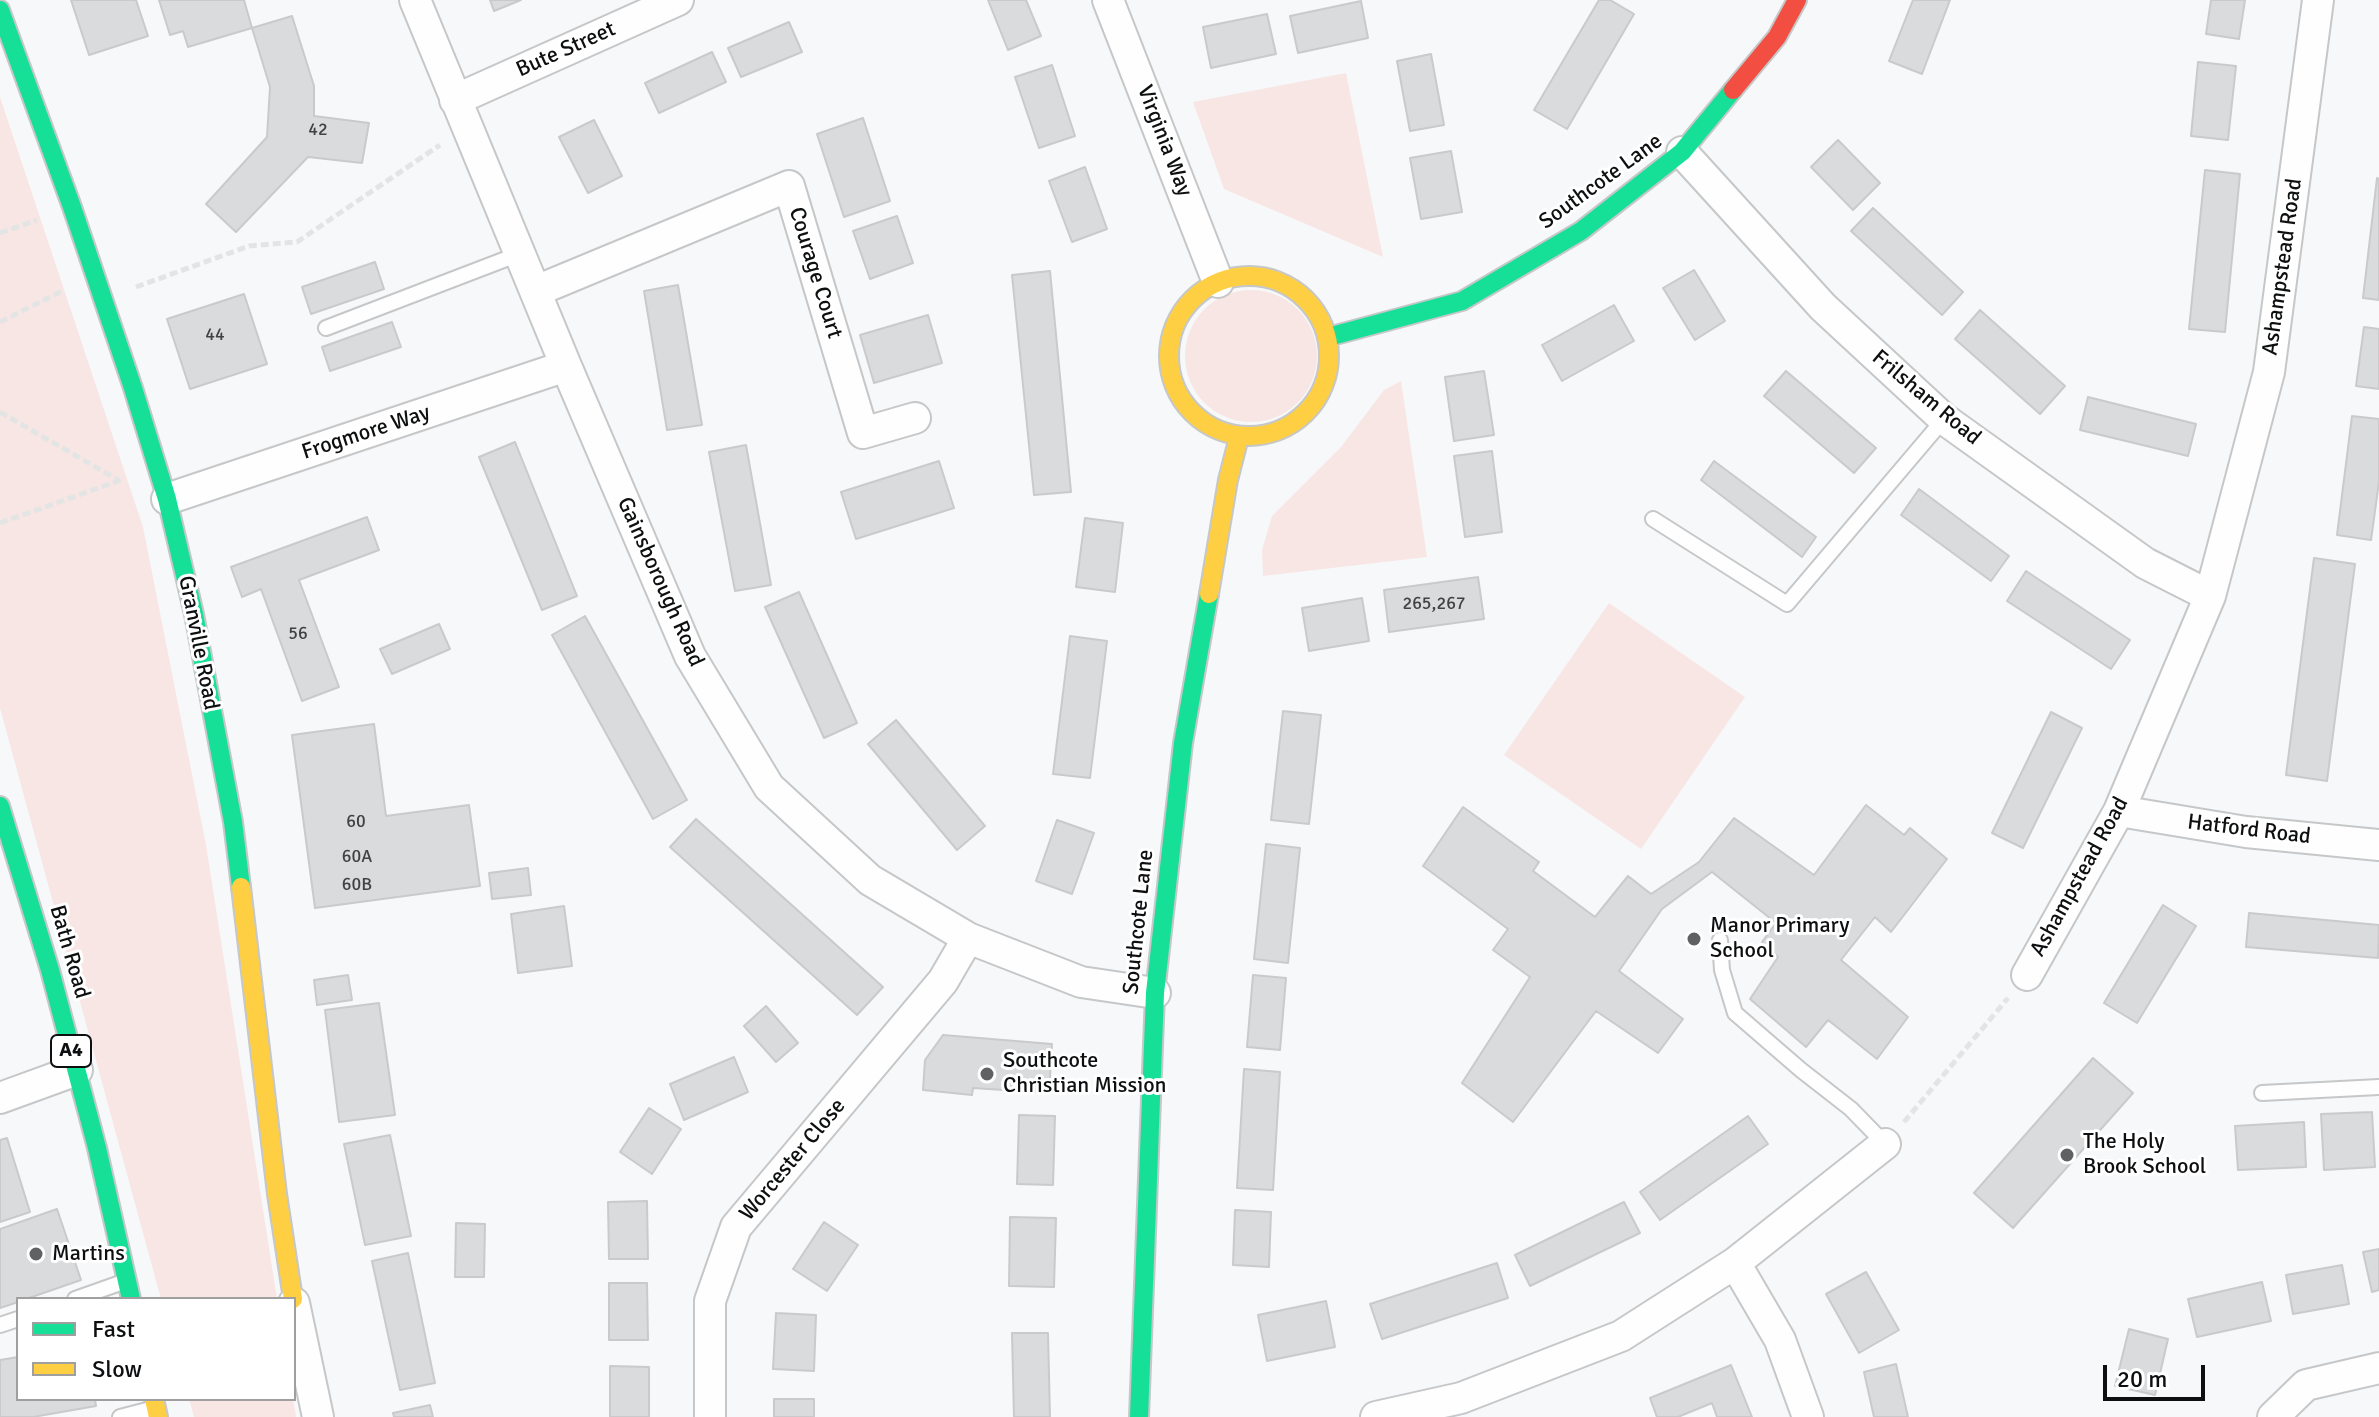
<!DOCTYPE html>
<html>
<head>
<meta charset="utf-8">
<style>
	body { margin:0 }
	#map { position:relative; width:2379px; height:1417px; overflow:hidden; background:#f7f8fa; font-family:Signika,sans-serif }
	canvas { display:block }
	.legend { position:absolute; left:16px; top:1297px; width:280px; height:104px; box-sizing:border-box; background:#fff; border:2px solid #9f9f9f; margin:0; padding:10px 14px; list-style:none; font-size:24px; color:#0e0f10 }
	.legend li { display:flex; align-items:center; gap:16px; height:40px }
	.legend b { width:40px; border:2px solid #9f9f9f }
	.scale { position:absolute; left:2103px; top:1365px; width:102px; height:36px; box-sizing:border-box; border:4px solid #0e0f10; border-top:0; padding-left:10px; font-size:24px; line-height:28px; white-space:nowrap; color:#0e0f10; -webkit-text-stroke:6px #fff; paint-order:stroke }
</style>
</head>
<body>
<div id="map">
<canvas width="2379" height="1417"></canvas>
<ul class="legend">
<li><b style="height:10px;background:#16e098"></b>Fast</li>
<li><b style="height:10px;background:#ffcf43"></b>Slow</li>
</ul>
<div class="scale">20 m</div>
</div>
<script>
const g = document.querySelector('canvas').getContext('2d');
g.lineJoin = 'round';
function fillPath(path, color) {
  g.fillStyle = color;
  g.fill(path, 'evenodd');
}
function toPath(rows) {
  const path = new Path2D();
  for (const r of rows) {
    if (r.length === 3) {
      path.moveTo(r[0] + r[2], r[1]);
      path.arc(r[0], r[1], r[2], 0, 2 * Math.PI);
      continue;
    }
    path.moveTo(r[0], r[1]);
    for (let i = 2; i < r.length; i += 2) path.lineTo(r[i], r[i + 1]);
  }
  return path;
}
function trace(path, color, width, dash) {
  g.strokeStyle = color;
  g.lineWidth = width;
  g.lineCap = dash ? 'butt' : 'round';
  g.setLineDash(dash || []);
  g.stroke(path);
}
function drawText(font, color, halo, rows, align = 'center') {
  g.font = font + ' Signika,sans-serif';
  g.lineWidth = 6;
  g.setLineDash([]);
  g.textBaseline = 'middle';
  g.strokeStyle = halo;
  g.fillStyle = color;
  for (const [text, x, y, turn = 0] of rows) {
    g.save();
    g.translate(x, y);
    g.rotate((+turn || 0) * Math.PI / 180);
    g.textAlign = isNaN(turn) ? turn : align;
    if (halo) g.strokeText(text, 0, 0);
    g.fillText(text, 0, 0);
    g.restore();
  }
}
const green = toPath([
	[1346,73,1383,257,1224,189,1193,102],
	[0,97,143,527,206,845,277,1299,161,1299,0,708],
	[1251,356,66],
	[1401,381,1427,557,1263,576,1262,550,1272,516,1341,447,1384,390],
	[1609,603,1745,697,1641,849,1504,755],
	[189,1399,293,1399,296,1417,194,1417]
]);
const building = toPath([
	[71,0,136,0,148,36,89,55,71,0],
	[159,0,244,0,252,28,188,47,183,31,170,35,159,0],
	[490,0,521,0,494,11,490,0],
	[988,0,1026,0,1041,36,1008,50,988,0],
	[1599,0,1610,0,1634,14,1567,129,1534,110,1599,0],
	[1913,0,1950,0,1922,74,1889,61,1913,0],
	[2211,0,2245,0,2239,39,2206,34,2211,0],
	[1361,1,1368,38,1298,53,1290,16,1361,1],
	[1267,14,1276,54,1211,68,1203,27,1267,14],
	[292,16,314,86,314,116,369,123,362,163,308,157,236,232,206,204,267,137,270,87,252,28,292,16],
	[789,22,802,52,741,77,728,48,789,22],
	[712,52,726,82,659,113,645,83,712,52],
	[1431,54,1444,125,1410,131,1397,61,1431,54],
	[2198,62,2236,66,2228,140,2191,136,2198,62],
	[1052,65,1075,136,1039,148,1015,77,1052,65],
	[863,118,890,201,844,217,817,134,863,118],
	[594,120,622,176,588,193,559,137,594,120],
	[1838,140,1880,183,1853,210,1811,167,1838,140],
	[1451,151,1462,212,1421,219,1410,158,1451,151],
	[1085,167,1107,229,1072,242,1049,181,1085,167],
	[2205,170,2240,174,2225,332,2189,329,2205,170],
	[2377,178,2379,179,2379,300,2363,298,2377,178],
	[1873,208,1963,292,1942,315,1851,231,1873,208],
	[897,216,913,263,870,279,853,231,897,216],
	[375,262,384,289,311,314,302,287,375,262],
	[1694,270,1725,321,1695,340,1663,288,1694,270],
	[1050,271,1071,492,1034,495,1012,275,1050,271],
	[678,285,702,425,667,430,644,291,678,285],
	[244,294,267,364,190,389,167,319,244,294],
	[1614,305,1634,341,1562,381,1542,345,1614,305],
	[1980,310,2065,386,2040,414,1955,339,1980,310],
	[928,315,942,363,874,383,860,335,928,315],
	[392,322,401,347,330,371,322,347,392,322],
	[2364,327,2379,329,2379,389,2356,386,2364,327],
	[1484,371,1494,435,1454,441,1445,377,1484,371],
	[1786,371,1876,448,1854,473,1764,396,1786,371],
	[2088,397,2196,424,2188,456,2080,430,2088,397],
	[2352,416,2379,419,2379,482,2371,540,2337,535,2352,416],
	[515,442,577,596,542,610,479,457,515,442],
	[746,445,771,585,735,591,709,452,746,445],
	[1492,451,1502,532,1465,537,1454,456,1492,451],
	[939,461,954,508,856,539,841,492,939,461],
	[1714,461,1816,537,1802,557,1701,480,1714,461],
	[1919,489,2009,556,1991,581,1901,515,1919,489],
	[367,517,379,550,299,580,339,687,302,701,261,589,242,597,231,567,367,517],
	[1085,518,1123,523,1115,592,1076,587,1085,518],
	[2314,558,2355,564,2327,781,2286,775,2314,558],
	[2026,571,2130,640,2111,669,2007,601,2026,571],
	[1478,577,1484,619,1389,632,1384,590,1478,577],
	[799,592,857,723,824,738,765,607,799,592],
	[1362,598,1369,641,1309,651,1302,608,1362,598],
	[585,616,687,800,653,819,552,635,585,616],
	[439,624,450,649,392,674,380,649,439,624],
	[1070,636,1107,641,1090,778,1053,774,1070,636],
	[1283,711,1321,715,1309,824,1271,820,1283,711],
	[2051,712,2082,728,2023,848,1992,833,2051,712],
	[896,720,985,826,957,850,868,744,896,720],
	[374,724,386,816,469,805,480,886,315,908,292,735,374,724],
	[1866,805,1904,835,1910,828,1947,859,1891,932,1875,917,1841,960,1908,1017,1877,1059,1828,1020,1806,1047,1750,999,1778,957,1762,942,1776,923,1712,872,1662,909,1619,971,1683,1019,1658,1053,1596,1011,1513,1122,1462,1083,1530,977,1493,950,1508,929,1423,866,1463,807,1539,862,1533,871,1595,917,1628,876,1651,894,1699,862,1734,818,1814,875,1866,805],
	[696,819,883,987,857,1015,670,847,696,819],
	[1057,820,1094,833,1072,894,1036,881,1057,820],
	[1266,844,1300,848,1288,963,1254,959,1266,844],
	[528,868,531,895,492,899,489,873,528,868],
	[2163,905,2196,926,2137,1023,2104,1003,2163,905],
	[564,906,572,966,518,973,511,914,564,906],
	[2249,913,2379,925,2378,958,2246,947,2249,913],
	[348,975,352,1000,317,1005,314,980,348,975],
	[1253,975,1286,978,1280,1050,1247,1047,1253,975],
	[379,1003,395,1115,339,1122,325,1010,379,1003],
	[766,1006,798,1043,776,1062,744,1026,766,1006],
	[943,1035,1052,1044,1049,1093,973,1088,972,1095,923,1090,925,1060,943,1035],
	[734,1057,748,1092,684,1120,670,1084,734,1057],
	[2093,1058,2133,1093,2013,1228,1974,1193,2093,1058],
	[1244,1069,1280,1072,1273,1190,1237,1188,1244,1069],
	[649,1108,681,1129,652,1174,620,1152,649,1108],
	[2372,1112,2375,1167,2324,1170,2321,1114,2372,1112],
	[1019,1115,1055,1116,1053,1185,1017,1184,1019,1115],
	[1748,1116,1768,1144,1660,1220,1640,1192,1748,1116],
	[2304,1122,2306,1167,2238,1170,2235,1126,2304,1122],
	[390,1135,411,1236,365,1245,344,1144,390,1135],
	[7,1138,30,1212,0,1222,0,1140,7,1138],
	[647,1201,648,1259,609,1259,608,1202,647,1201],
	[1624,1202,1640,1233,1530,1286,1515,1255,1624,1202],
	[57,1209,81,1280,26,1299,18,1299,18,1302,0,1308,0,1229,57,1209],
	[1235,1210,1271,1212,1269,1267,1233,1265,1235,1210],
	[1010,1217,1056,1218,1054,1287,1009,1286,1010,1217],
	[824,1222,858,1245,827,1291,793,1269,824,1222],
	[456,1223,485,1224,484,1277,455,1277,456,1223],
	[2379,1249,2379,1290,2372,1292,2363,1252,2379,1249],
	[408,1253,435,1383,400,1390,372,1261,408,1253],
	[1497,1263,1508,1298,1382,1339,1370,1304,1497,1263],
	[2342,1265,2349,1304,2293,1314,2286,1275,2342,1265],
	[1866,1272,1899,1330,1859,1353,1826,1294,1866,1272],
	[2262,1282,2271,1321,2197,1337,2188,1299,2262,1282],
	[609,1283,647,1283,648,1340,609,1340,609,1283],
	[1326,1301,1335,1347,1267,1361,1258,1315,1326,1301],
	[776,1313,816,1315,814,1371,773,1369,776,1313],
	[2129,1329,2168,1339,2155,1395,2115,1386,2129,1329],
	[1012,1333,1048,1333,1050,1417,1014,1417,1012,1333],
	[18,1357,18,1399,95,1399,96,1406,33,1417,0,1417,0,1360,18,1357],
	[1896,1364,1908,1417,1874,1417,1864,1372,1896,1364],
	[1731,1365,1752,1417,1717,1417,1712,1403,1678,1417,1657,1417,1650,1398,1731,1365],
	[610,1366,649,1367,649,1417,610,1417,610,1366],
	[774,1399,814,1399,814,1417,774,1417,774,1399],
	[430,1405,433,1417,394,1417,393,1413,430,1405]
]);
const path = toPath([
	[0,233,37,220],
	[136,287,249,246,297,242,440,145],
	[0,322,62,291],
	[0,412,118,480],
	[0,523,124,479],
	[1904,1122,2008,998]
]);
const lane = toPath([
	[326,328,519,254],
	[1653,519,1787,604,1944,419],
	[1720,940,1722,970,1735,1013,1801,1070,1851,1109,1885,1144],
	[2262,1093,2379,1087],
	[75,1299,123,1282],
	[0,1325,18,1319],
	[120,1417,151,1409]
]);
const street = toPath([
	[415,0,566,366,690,656,769,787,870,880,968,938,1081,982,1155,993],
	[1108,0,1218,282],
	[455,100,678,0],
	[1682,152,1823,307,1944,419,2145,563,2210,596],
	[536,291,789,186,863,433,915,418],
	[167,499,566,366],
	[2119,811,2246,832,2379,845],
	[2027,975,2119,811,2210,596,2269,372,2318,0],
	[0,1098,77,1070],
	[1735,1263,1780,1340,1808,1417],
	[294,1303,318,1417],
	[710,1417,710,1301,736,1227,943,981,968,938],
	[1376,1417,1461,1398,1621,1336,1735,1263,1885,1144],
	[2273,1417,2306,1385,2379,1368]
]);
const fast = toPath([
	[0,10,72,207,133,388,167,499,194,614,233,822,241,887],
	[1328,337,1462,301,1581,231,1682,152,1733,90],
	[0,806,50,970,97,1148,131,1299],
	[1139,1417,1155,993,1183,743,1209,594]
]);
const slow = toPath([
	[1249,356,80],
	[1209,594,1228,480,1239,437],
	[241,887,277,1194,293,1299],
	[154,1399,158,1417]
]);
const jam = toPath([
	[1733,90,1777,37,1797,0]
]);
const markers = [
	[1694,939,8,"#606162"],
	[987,1074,8,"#606162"],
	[2067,1155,8,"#606162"],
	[36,1254,8,"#606162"]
];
const numberNames = [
	["42",318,130],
	["44",215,335],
	["265,267",1434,604],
	["56",298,634],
	["60",356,822],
	["60A",357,857],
	["60B",357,885]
];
const shields = [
	[71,1051,40]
];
const shieldNames = [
	["A4",71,1051]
];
const streetNames = [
	["Bute Street",566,50,-24],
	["Virginia Way",1164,141,69],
	["Southcote Lane",1601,182,-36],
	["Ashampstead Road",2283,267,-82],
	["Courage Court",815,273,73],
	["Frilsham Road",1926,398,40],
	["Frogmore Way",366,433,-18],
	["Gainsborough Road",660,582,66],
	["Granville Road",198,643,79],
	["Hatford Road",2249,830,7],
	["Ashampstead Road",2080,877,-61],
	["Southcote Lane",1139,922,-84],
	["Bath Road",69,952,74],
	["Worcester Close",793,1160,-50]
];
const poiNames = [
	["Manor Primary",1710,926],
	["School",1710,951],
	["Southcote",1003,1061],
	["Christian Mission",1003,1086],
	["The Holy",2083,1142],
	["Brook School",2083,1167],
	["Martins",52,1254]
];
fillPath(green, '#f8e6e5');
fillPath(building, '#dadbdc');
trace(building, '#cacacc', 2);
trace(lane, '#c6c7c8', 18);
trace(street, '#c6c7c8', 34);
trace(fast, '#c6c7c8', 22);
trace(slow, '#c6c7c8', 22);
trace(jam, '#c6c7c8', 22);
trace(path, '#e3e4e4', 5, [8, 4]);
trace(lane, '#fefefe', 14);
trace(street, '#fefefe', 30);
trace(fast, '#16e098', 18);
trace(slow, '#ffcf43', 18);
trace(jam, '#f24e42', 18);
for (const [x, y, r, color] of markers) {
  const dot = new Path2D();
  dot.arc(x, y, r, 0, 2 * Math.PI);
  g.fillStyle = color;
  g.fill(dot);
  trace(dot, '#fff', 3);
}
drawText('18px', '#414243', null, numberNames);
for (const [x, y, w] of shields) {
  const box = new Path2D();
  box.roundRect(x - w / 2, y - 16, w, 32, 6);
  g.fillStyle = '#fff';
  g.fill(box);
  trace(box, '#0e0f10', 2);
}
drawText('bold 20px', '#0e0f10', null, shieldNames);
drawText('22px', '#0e0f10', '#fff', streetNames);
drawText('22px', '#0e0f10', '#fff', poiNames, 'left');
</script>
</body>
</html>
